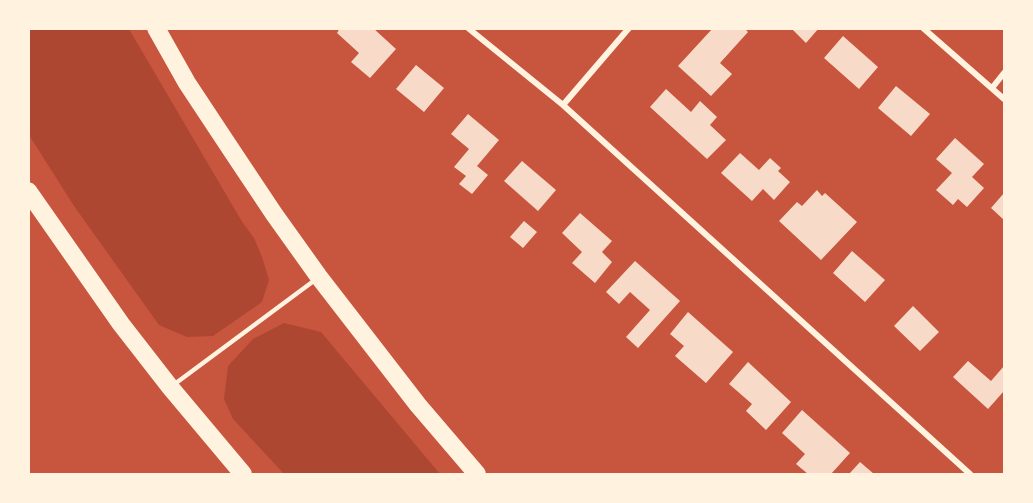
<!DOCTYPE html>
<html>
<head>
<meta charset="utf-8">
<style>
	body { margin:0 }
	#map { position:relative; width:1033px; height:503px; overflow:hidden; background:#c8553d; font-family:Ubuntu,sans-serif }
	canvas { display:block }
	.frame { position:absolute; inset:0; border:30px solid #fff3e0; pointer-events:none }
</style>
</head>
<body>
<div id="map">
<canvas width="1033" height="503"></canvas>
<div class="frame"></div>
</div>
<script>
const g = document.querySelector('canvas').getContext('2d');
g.lineJoin = 'round';
function fillPath(path, color) {
  g.fillStyle = color;
  g.fill(path, 'evenodd');
}
function toPath(rows) {
  const path = new Path2D();
  for (const r of rows) {
    path.moveTo(r[0], r[1]);
    for (let i = 2; i < r.length; i += 2) path.lineTo(r[i], r[i + 1]);
  }
  return path;
}
function trace(path, color, width, dash) {
  g.strokeStyle = color;
  g.lineWidth = width;
  g.lineCap = dash ? 'butt' : 'round';
  g.setLineDash(dash || []);
  g.stroke(path);
}
const green = toPath([
	[29,28,129,29,241,220,254,238,262,257,269,280,262,302,213,336,187,337,159,325,74,206,29,135],
	[284,323,321,332,440,474,284,474,233,419,224,399,228,366,253,339]
]);
const building = toPath([
	[340,28,373,28,396,49,370,78,351,62,359,53,337,33],
	[713,28,744,28,748,32,720,63,732,74,711,96,678,66],
	[791,28,819,28,806,43],
	[843,36,878,67,859,89,824,58],
	[416,65,444,88,424,112,396,89],
	[896,86,930,114,911,136,878,108],
	[666,89,691,112,700,101,717,117,710,125,726,140,707,159,650,107],
	[468,114,499,140,477,166,488,175,472,194,459,184,466,176,454,167,469,149,451,134],
	[955,138,984,164,972,177,984,188,967,207,958,199,953,205,936,190,952,173,936,159],
	[740,153,759,170,770,158,781,168,778,171,790,182,774,200,763,189,752,201,721,173],
	[522,161,556,190,538,211,504,181],
	[817,190,822,196,825,193,857,222,821,260,779,221,797,202,802,206],
	[1004,193,1004,220,991,208],
	[580,213,612,241,602,252,612,262,595,283,572,263,582,252,562,233],
	[524,221,537,232,523,248,510,237],
	[852,251,885,280,865,302,833,273],
	[635,261,680,301,638,348,626,337,650,310,630,292,619,304,606,292],
	[913,306,939,332,920,351,894,326],
	[688,312,733,352,706,383,675,356,684,346,670,334],
	[968,361,991,381,1004,366,1004,391,988,409,953,377],
	[748,362,791,402,766,430,746,411,752,404,729,384],
	[802,410,850,453,831,474,808,474,796,464,805,454,782,433],
	[860,462,874,474,849,474]
]);
const service = toPath([
	[172,386,315,280]
]);
const minor = toPath([
	[468,28,563,105,970,474],
	[923,28,1004,99],
	[992,88,1004,73],
	[563,105,629,28]
]);
const motorway = toPath([
	[156,28,187,83,230,148,274,214,319,277,418,405,477,474],
	[28,191,121,324,170,387,243,474]
]);
fillPath(green, '#ae4732');
fillPath(building, '#f7dbc8');
trace(service, '#fff3e0', 4.5);
trace(minor, '#fff3e0', 6);
trace(motorway, '#fff3e0', 18);
</script>
</body>
</html>
